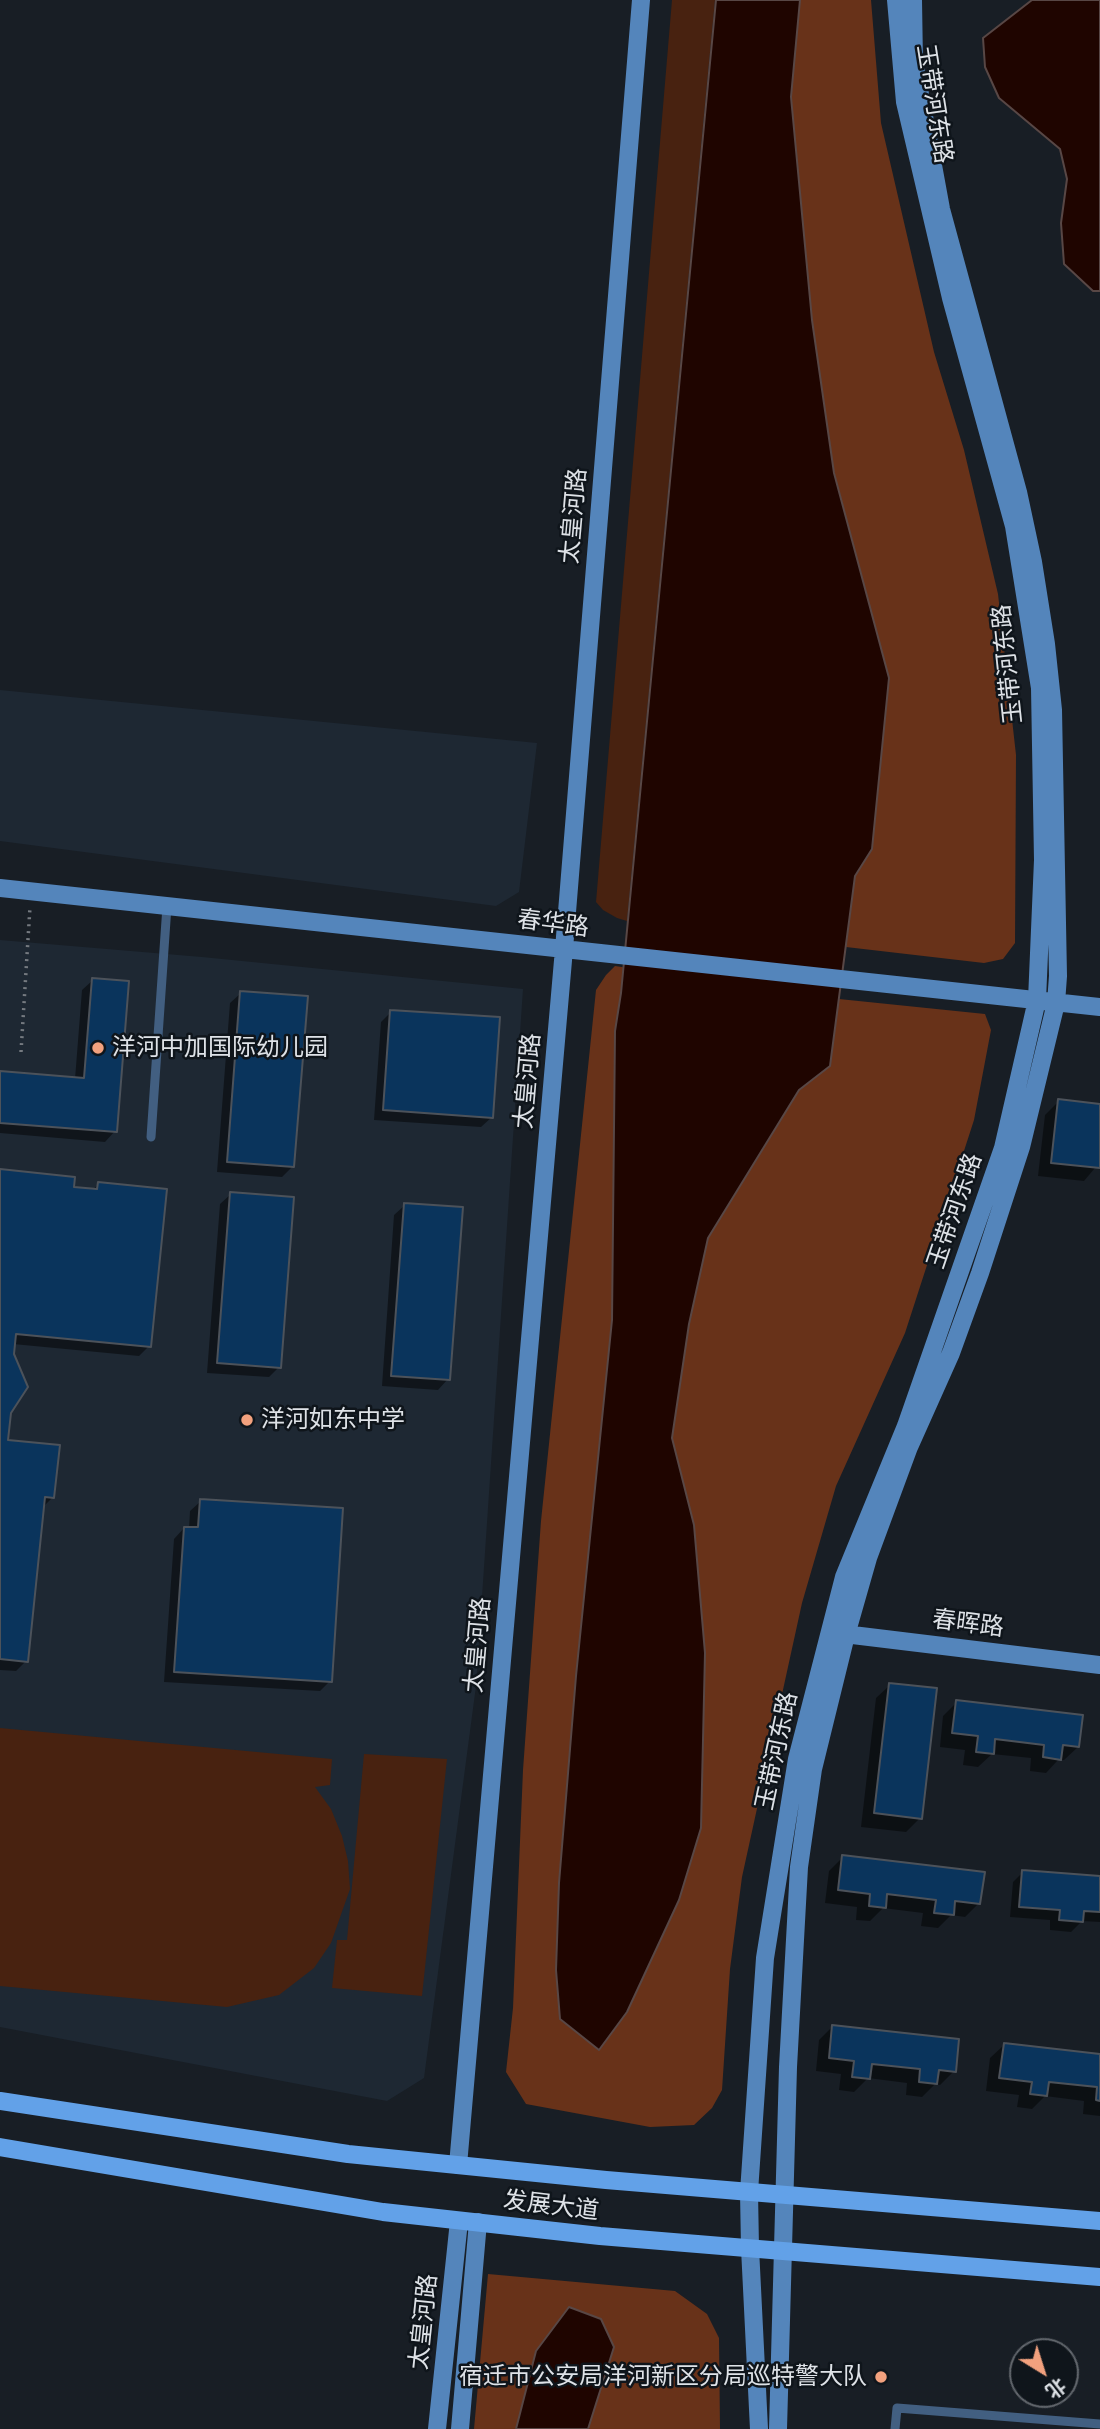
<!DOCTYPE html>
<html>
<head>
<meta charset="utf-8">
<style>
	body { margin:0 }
	#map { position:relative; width:1100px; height:2429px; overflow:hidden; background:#181e25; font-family:Montserrat,"Noto Sans SC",sans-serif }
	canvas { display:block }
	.north { position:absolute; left:1009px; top:2338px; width:70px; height:70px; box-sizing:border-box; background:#0f151b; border:2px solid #62676d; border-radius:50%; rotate:142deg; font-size:19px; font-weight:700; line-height:28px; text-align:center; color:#dee2e7 }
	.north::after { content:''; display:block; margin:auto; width:24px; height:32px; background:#f2a17e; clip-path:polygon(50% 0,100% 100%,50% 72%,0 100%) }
</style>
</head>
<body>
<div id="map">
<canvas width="1100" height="2429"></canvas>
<div class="north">北</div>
</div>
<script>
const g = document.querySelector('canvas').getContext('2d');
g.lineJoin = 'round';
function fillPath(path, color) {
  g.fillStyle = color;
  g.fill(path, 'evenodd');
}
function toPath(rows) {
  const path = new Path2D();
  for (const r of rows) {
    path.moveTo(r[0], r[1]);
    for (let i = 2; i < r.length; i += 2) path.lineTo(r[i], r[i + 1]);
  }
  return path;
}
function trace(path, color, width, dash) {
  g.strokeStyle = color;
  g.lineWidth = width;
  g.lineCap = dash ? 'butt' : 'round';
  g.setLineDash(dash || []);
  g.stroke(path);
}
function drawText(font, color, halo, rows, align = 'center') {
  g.font = font + ' Montserrat,"Noto Sans SC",sans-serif';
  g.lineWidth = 5;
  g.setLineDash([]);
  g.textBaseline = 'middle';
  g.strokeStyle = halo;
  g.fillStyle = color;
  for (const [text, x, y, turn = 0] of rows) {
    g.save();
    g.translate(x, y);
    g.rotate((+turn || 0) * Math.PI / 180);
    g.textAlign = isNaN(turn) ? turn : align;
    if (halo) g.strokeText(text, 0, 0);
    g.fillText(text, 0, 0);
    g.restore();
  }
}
const built = toPath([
	[0,690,537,743,519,892,496,906,0,841],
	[0,940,202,957,523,989,476,1686,424,2078,387,2101,0,2027]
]);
const green = toPath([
	[672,0,715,0,627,921,617,918,603,910,596,902],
	[0,1728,332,1759,330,1785,315,1787,331,1809,342,1836,348,1861,350,1889,331,1943,314,1968,279,1995,227,2007,0,1986],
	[364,1754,447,1759,422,1996,332,1988,337,1940,347,1940]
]);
const forest = toPath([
	[800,0,871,0,881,123,934,352,964,450,998,594,1016,755,1015,943,1003,959,984,963,846,947,855,876,872,849,889,678,834,472,812,320,791,97],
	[615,966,839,999,985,1014,991,1030,974,1120,905,1333,836,1486,802,1603,742,1877,730,1969,722,2090,712,2108,694,2125,650,2127,526,2104,506,2072,513,2008,523,1770,541,1521,596,990,606,975],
	[488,2274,675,2291,707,2314,719,2338,720,2429,474,2429]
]);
const water = toPath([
	[716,0,800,0,791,97,812,320,834,473,889,678,872,849,855,876,830,1066,799,1090,708,1238,689,1324,672,1438,694,1525,705,1653,701,1828,679,1900,627,2012,599,2050,560,2019,556,1970,559,1883,576,1676,612,1320,615,1031,621,993,716,0],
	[1032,0,1100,0,1100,291,1093,291,1064,264,1061,223,1067,179,1060,149,999,98,985,67,983,38,1032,0],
	[569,2307,601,2319,614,2347,588,2429,516,2429,536,2351,569,2307]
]);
const shadow = toPath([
	[93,980,115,1131,105,1142,0,1133,0,1073,75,1079,82,990],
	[241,993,292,1167,282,1177,217,1172,230,1003],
	[391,1012,492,1117,481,1127,374,1120,381,1022],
	[1059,1101,1100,1105,1100,1162,1084,1181,1038,1176,1045,1115],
	[0,1171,72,1188,92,1190,99,1184,149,1346,139,1356,13,1344,6,1442,53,1497,42,1508,26,1661,16,1671,0,1670],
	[231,1194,279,1367,269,1377,207,1373,220,1204],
	[405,1205,448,1379,438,1390,382,1386,394,1215],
	[201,1501,330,1681,320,1691,164,1682,174,1539,184,1528,189,1529,190,1511],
	[890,1685,920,1818,906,1832,861,1827,876,1698],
	[957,1702,1078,1747,1064,1760,1058,1760,1046,1773,1030,1771,1031,1758,992,1754,978,1767,963,1765,965,1750,940,1747,943,1716],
	[843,1857,979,1903,965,1917,951,1915,938,1928,921,1926,923,1913,883,1908,870,1921,856,1920,857,1907,825,1903,829,1871],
	[1023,1872,1100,1878,1100,1922,1082,1921,1071,1932,1050,1930,1050,1920,1010,1917,1013,1882],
	[833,2026,954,2071,940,2085,935,2084,922,2097,906,2095,907,2083,868,2078,854,2092,839,2090,841,2074,816,2071,819,2040],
	[1004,2045,1100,2056,1100,2116,1083,2114,1084,2101,1045,2096,1032,2109,1017,2107,1019,2095,986,2091,990,2058]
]);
const building = toPath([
	[92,978,129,981,117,1132,0,1123,0,1071,84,1078,92,978],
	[240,991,308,996,294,1167,227,1162,240,991],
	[390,1010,500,1017,493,1118,383,1110,390,1010],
	[1058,1099,1100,1104,1100,1168,1051,1163,1058,1099],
	[0,1169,75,1177,74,1187,97,1189,98,1182,167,1189,151,1347,16,1334,14,1354,28,1387,11,1413,8,1440,60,1445,54,1498,45,1497,28,1662,0,1659,0,1169],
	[230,1192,294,1197,281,1368,217,1363,230,1192],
	[404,1203,463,1207,450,1380,391,1376,404,1203],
	[200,1499,343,1508,332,1682,174,1672,184,1527,198,1527,200,1499],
	[889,1683,937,1688,922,1819,874,1813,889,1683],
	[956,1700,1083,1715,1079,1747,1063,1745,1061,1760,1043,1757,1044,1745,995,1739,994,1754,976,1752,978,1736,952,1733,956,1700],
	[842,1855,985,1872,980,1904,955,1901,954,1915,934,1913,936,1900,887,1894,886,1908,869,1906,870,1894,838,1890,842,1855],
	[1022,1870,1100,1876,1100,1912,1084,1911,1083,1922,1059,1920,1060,1910,1019,1907,1022,1870],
	[832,2025,959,2039,956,2072,939,2070,937,2084,919,2082,920,2069,872,2064,870,2079,852,2077,854,2061,829,2058,832,2025],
	[1004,2043,1100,2054,1100,2101,1096,2100,1097,2087,1049,2082,1047,2096,1030,2094,1032,2082,999,2078,1004,2043]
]);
const path = toPath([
	[21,1052,30,907]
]);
const lane = toPath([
	[151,1137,167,906],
	[895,2429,897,2408,1100,2424]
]);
const secondary = toPath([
	[0,888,1100,1007],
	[836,1633,1100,1665],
	[458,2165,564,949,641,0],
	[437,2429,459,2221],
	[460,2429,478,2222],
	[759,2429,750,2248,749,2192,765,1958,797,1759,844,1577,906,1426,1003,1148,1037,1000,1043,860,1040,688,1014,526,951,298,905,102,896,0],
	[778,2429,788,2067,799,1867,813,1769,846,1635,868,1558,909,1447,951,1353,980,1273,1021,1147,1056,1003,1058,976,1053,710,1046,644,1033,562,1018,492,941,209,914,62,913,0]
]);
const primary = toPath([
	[0,2101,348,2154,606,2180,1100,2221],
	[0,2147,383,2212,600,2236,1100,2277]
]);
const markers = [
	[98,1048,7,"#f2a17e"],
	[247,1420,7,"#f2a17e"],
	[881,2377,7,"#f2a17e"]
];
const streetNames = [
	["玉带河东路",934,104,81],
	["太皇河路",574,516,-85],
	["玉带河东路",1008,664,-96],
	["春华路",553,924,7],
	["太皇河路",528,1081,-85],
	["玉带河东路",955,1211,-71],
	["春晖路",968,1624,7],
	["太皇河路",478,1645,-85],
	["玉带河东路",777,1751,-78],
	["发展大道",551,2206,7],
	["太皇河路",424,2322,-84]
];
const poiNames = [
	["洋河中加国际幼儿园",112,1048],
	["洋河如东中学",261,1420],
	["宿迁市公安局洋河新区分局巡特警大队",867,2377,"right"]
];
fillPath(built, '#1e2833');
fillPath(green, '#482210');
fillPath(forest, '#683219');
fillPath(water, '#1f0500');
trace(water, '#584745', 2);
fillPath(shadow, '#0007');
fillPath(building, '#0a345c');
trace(building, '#4c525a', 2);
trace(path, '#757a80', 3.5, [2, 5]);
trace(lane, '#425f81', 9);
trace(secondary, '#5485bb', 18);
trace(primary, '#62a1e8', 18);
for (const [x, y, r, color] of markers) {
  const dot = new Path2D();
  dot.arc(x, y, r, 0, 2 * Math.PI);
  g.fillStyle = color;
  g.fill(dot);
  trace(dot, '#0f151b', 2.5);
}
drawText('24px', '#dee2e7', '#0f151b', streetNames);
drawText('24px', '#dee2e7', '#0f151b', poiNames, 'left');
</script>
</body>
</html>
